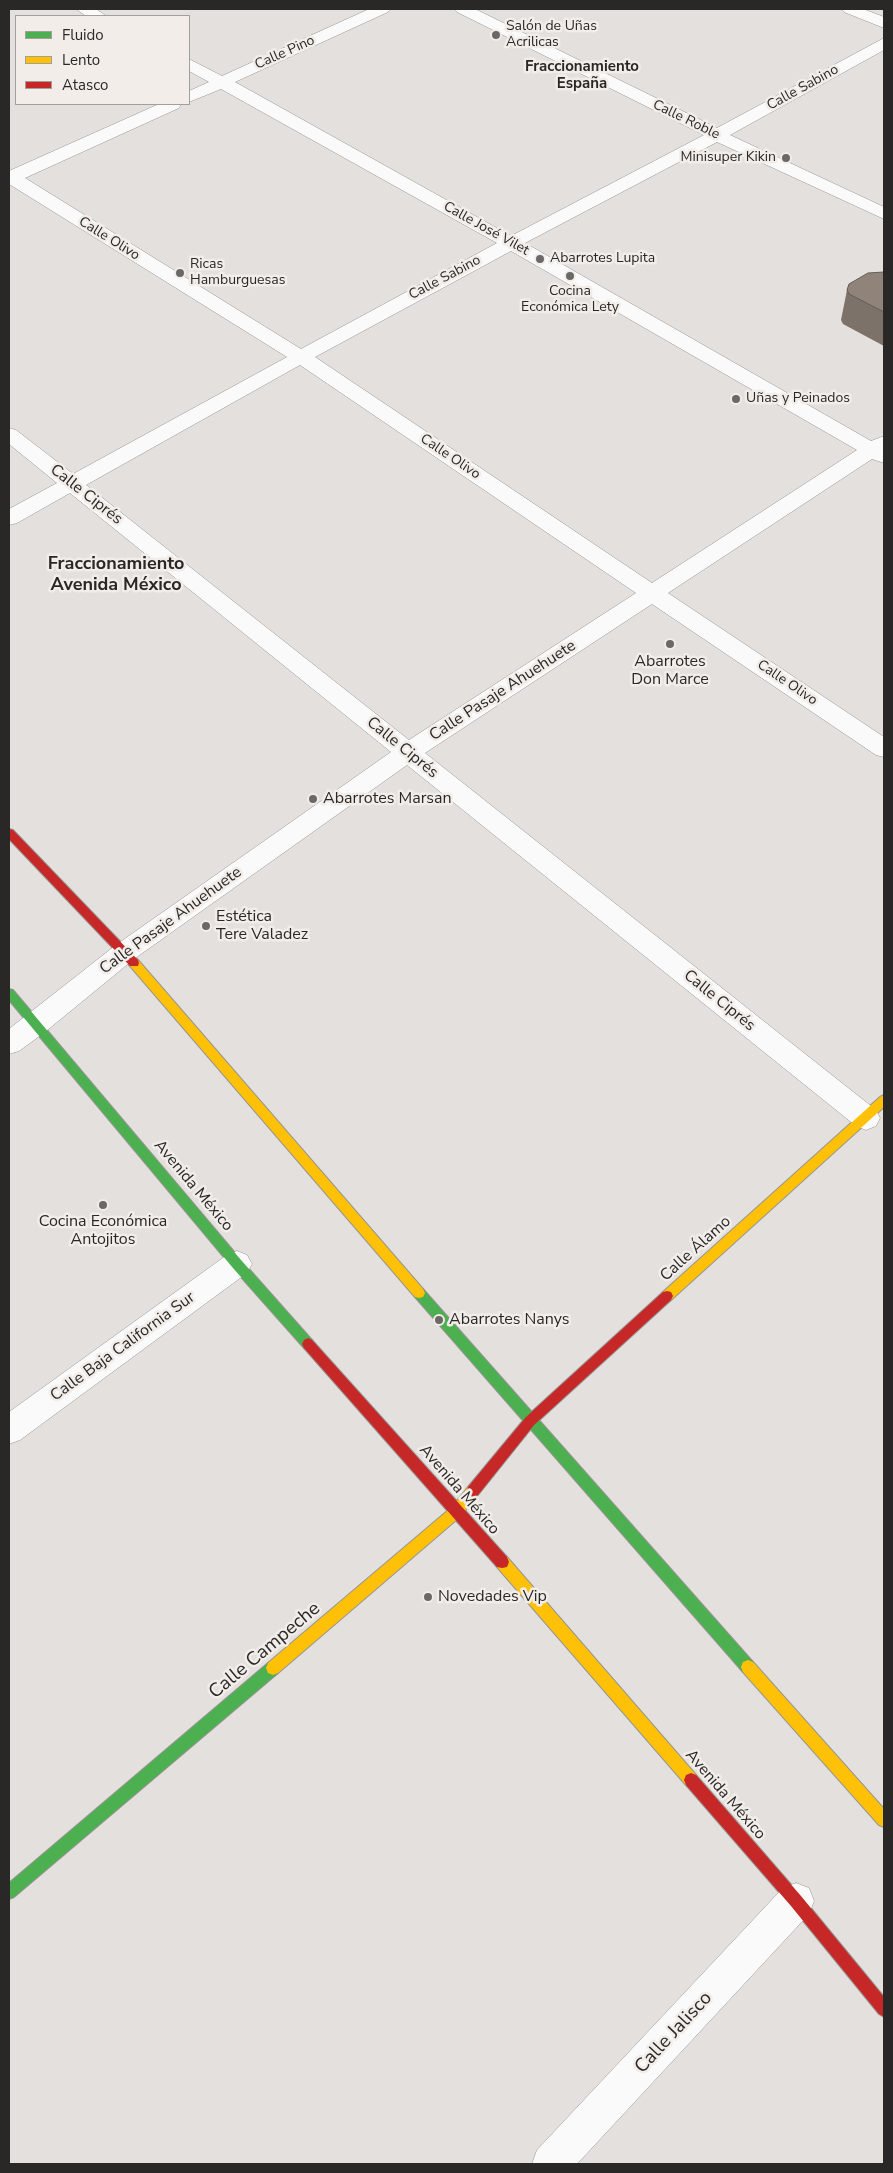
<!DOCTYPE html>
<html>
<head>
<meta charset="utf-8">
<style>
	body { margin:0 }
	#map { position:relative; width:893px; height:2173px; overflow:hidden; background:#e3e0de; font-family:"Nunito Sans",sans-serif }
	canvas { display:block }
	.frame { position:absolute; inset:0; border:10px solid #2a2827; pointer-events:none }
	.legend { position:absolute; left:15px; top:15px; width:175px; height:90px; box-sizing:border-box; background:#f2ede9; border:1px solid #a29e9b; margin:0; padding:6px 9px; list-style:none; font-size:15px; color:#2a2827 }
	.legend li { display:flex; align-items:center; gap:10px; height:25px }
	.legend b { width:25px; border:1px solid #a29e9b }
</style>
</head>
<body>
<div id="map">
<canvas width="893" height="2173"></canvas>
<div class="frame"></div>
<ul class="legend">
<li><b style="height:6px;background:#4caf50"></b>Fluido</li>
<li><b style="height:6px;background:#ffc107"></b>Lento</li>
<li><b style="height:6px;background:#c62828"></b>Atasco</li>
</ul>
</div>
<script>
const g = document.querySelector('canvas').getContext('2d');
g.lineJoin = 'round';
function toPath(rows) {
  const path = new Path2D();
  for (const r of rows) {
    path.moveTo(r[0], r[1]);
    for (let i = 2; i < r.length; i += 2) path.lineTo(r[i], r[i + 1]);
  }
  return path;
}
function trace(path, color, width, dash) {
  g.strokeStyle = color;
  g.lineWidth = width;
  g.lineCap = dash ? 'butt' : 'round';
  g.setLineDash(dash || []);
  g.stroke(path);
}
function fillPath(path, color) {
  g.fillStyle = color;
  g.fill(path, 'evenodd');
}
function drawText(font, color, halo, rows, align = 'center') {
  g.font = font + ' "Nunito Sans",sans-serif';
  g.lineWidth = 5;
  g.setLineDash([]);
  g.textBaseline = 'middle';
  g.strokeStyle = halo;
  g.fillStyle = color;
  for (const [text, x, y, turn = 0] of rows) {
    g.save();
    g.translate(x, y);
    g.rotate((+turn || 0) * Math.PI / 180);
    g.textAlign = isNaN(turn) ? turn : align;
    if (halo) g.strokeText(text, 0, 0);
    g.fillText(text, 0, 0);
    g.restore();
  }
}
const street = toPath([
	[76,9,96,9,106,16,86,16,76,9],
	[369,9,390,9,388,12,235,82,511,236,704,135,457,12,455,9,475,9,717,128,884,38,884,50,730,135,884,207,884,219,717,142,525,243,871,441,884,436,884,463,872,459,668,593,884,737,884,757,876,755,652,604,425,753,876,1110,880,1118,876,1126,866,1130,856,1126,407,765,134,959,45,1032,19,1051,9,1054,9,1029,116,945,391,752,70,493,17,523,9,525,9,509,57,483,9,444,9,428,16,430,73,474,287,357,9,184,9,171,159,104,181,104,179,108,25,178,301,349,497,243,221,89,189,102,189,91,209,82,189,71,189,59,222,76,369,9],
	[511,251,857,450,652,583,315,357,511,251],
	[300,365,636,593,409,740,86,485,300,365],
	[842,9,863,9,884,17,884,28,844,12,842,9],
	[237,1251,247,1255,252,1264,247,1273,20,1440,9,1444,9,1412,227,1255,237,1251],
	[796,1883,809,1888,814,1901,809,1914,577,2164,532,2164,537,2150,783,1888,796,1883]
]);
const fast = toPath([
	[9,989,13,990,241,1260,312,1340,314,1344,312,1348,308,1350,304,1348,233,1268,9,1000,9,989],
	[419,1288,423,1289,753,1662,755,1667,753,1672,748,1674,743,1672,415,1297,413,1293,415,1289,419,1288],
	[273,1661,278,1663,280,1668,278,1673,14,1897,9,1899,9,1883,268,1663,273,1661]
]);
const slow = toPath([
	[134,959,138,960,423,1289,425,1293,423,1297,419,1298,415,1297,130,966,129,963,130,960,134,959],
	[884,1095,884,1107,671,1300,667,1301,663,1300,661,1296,663,1292,880,1097,884,1095],
	[473,1485,478,1487,479,1491,462,1515,278,1673,273,1675,268,1673,266,1668,268,1663,452,1507,468,1487,473,1485],
	[502,1556,507,1557,696,1775,698,1780,696,1785,691,1787,686,1785,497,1567,495,1562,497,1557,502,1556],
	[748,1660,753,1662,884,1809,884,1827,879,1825,743,1672,741,1667,743,1662,748,1660]
]);
const jam = toPath([
	[9,829,13,830,138,960,139,963,138,966,130,966,9,839,9,829],
	[667,1291,671,1292,673,1296,671,1300,534,1425,478,1495,473,1497,468,1495,467,1491,468,1487,526,1417,663,1292,667,1291],
	[308,1338,312,1340,507,1557,509,1562,507,1567,502,1568,497,1567,304,1348,302,1344,304,1340,308,1338],
	[691,1773,696,1775,801,1896,884,1997,884,2017,879,2014,791,1906,686,1785,684,1780,686,1775,691,1773]
]);
const wall = toPath([
	[884,272,884,346,843,324,841,320,847,290]
]);
const building = toPath([
	[884,272,884,312,849,294,847,290,849,284,868,273,884,272]
]);
const markers = [
	[496,35,5,"#6b6867"],
	[786,158,5,"#6b6867"],
	[540,259,5,"#6b6867"],
	[180,273,5,"#6b6867"],
	[570,276,5,"#6b6867"],
	[736,399,5,"#6b6867"],
	[670,644,5,"#6b6867"],
	[313,799,5,"#6b6867"],
	[206,926,5,"#6b6867"],
	[103,1205,5,"#6b6867"],
	[439,1320,5,"#6b6867"],
	[428,1597,5,"#6b6867"]
];
const farPoinames = [
	["Salón de Uñas",506,27],
	["Acrilicas",506,43],
	["Minisuper Kikin",776,158,"right"],
	["Abarrotes Lupita",550,259],
	["Ricas",190,265],
	["Hamburguesas",190,281],
	["Cocina",570,292,"center"],
	["Económica Lety",570,308,"center"],
	["Uñas y Peinados",746,399]
];
const farStreetnames = [
	["Calle Pino",285,53,-24],
	["Calle Sabino",803,88,-29],
	["Calle Roble",686,120,26],
	["Calle José Vilet",486,229,29],
	["Calle Olivo",109,239,32],
	["Calle Sabino",445,278,-28],
	["Calle Olivo",450,457,34],
	["Calle Olivo",787,683,34]
];
const farNeighbourhoodnames = [
	["Fraccionamiento",582,67],
	["España",582,84]
];
const streetNames = [
	["Calle Ciprés",86,495,38],
	["Calle Pasaje Ahuehuete",503,691,-33],
	["Calle Ciprés",402,748,39],
	["Calle Pasaje Ahuehuete",171,921,-36],
	["Calle Ciprés",719,1001,39],
	["Avenida México",193,1186,50],
	["Calle Álamo",696,1249,-42],
	["Calle Baja California Sur",123,1347,-36],
	["Avenida México",459,1490,49],
	["Avenida México",725,1795,49]
];
const poiNames = [
	["Abarrotes",670,662,"center"],
	["Don Marce",670,680,"center"],
	["Abarrotes Marsan",323,799],
	["Estética",216,917],
	["Tere Valadez",216,935],
	["Cocina Económica",103,1222,"center"],
	["Antojitos",103,1240,"center"],
	["Abarrotes Nanys",449,1320],
	["Novedades Vip",438,1597]
];
const neighbourhoodNames = [
	["Fraccionamiento",116,565],
	["Avenida México",116,586]
];
const nearStreetnames = [
	["Calle Campeche",265,1651,-40],
	["Calle Jalisco",674,2033,-47]
];
trace(street, '#979593', 1);
trace(fast, '#979593', 2);
trace(slow, '#979593', 2);
trace(jam, '#979593', 2);
fillPath(street, '#fbfafa');
fillPath(fast, '#4caf50');
fillPath(slow, '#ffc107');
fillPath(jam, '#c62828');
fillPath(wall, '#7c7269');
fillPath(building, '#90847a');
trace(building, '#655c55', 1);
for (const [x, y, r, color] of markers) {
  const dot = new Path2D();
  dot.arc(x, y, r, 0, 2 * Math.PI);
  g.fillStyle = color;
  g.fill(dot);
  trace(dot, '#f2ede9', 2);
}
drawText('14px', '#2a2827', '#f2ede9', farPoinames, 'left');
drawText('14px', '#2a2827', '#f2ede9', farStreetnames);
drawText('bold 15px', '#2a2827', '#f2ede9', farNeighbourhoodnames);
drawText('16px', '#2a2827', '#f2ede9', streetNames);
drawText('16px', '#2a2827', '#f2ede9', poiNames, 'left');
drawText('bold 18px', '#2a2827', '#f2ede9', neighbourhoodNames);
drawText('19px', '#2a2827', '#f2ede9', nearStreetnames);
</script>
</body>
</html>
